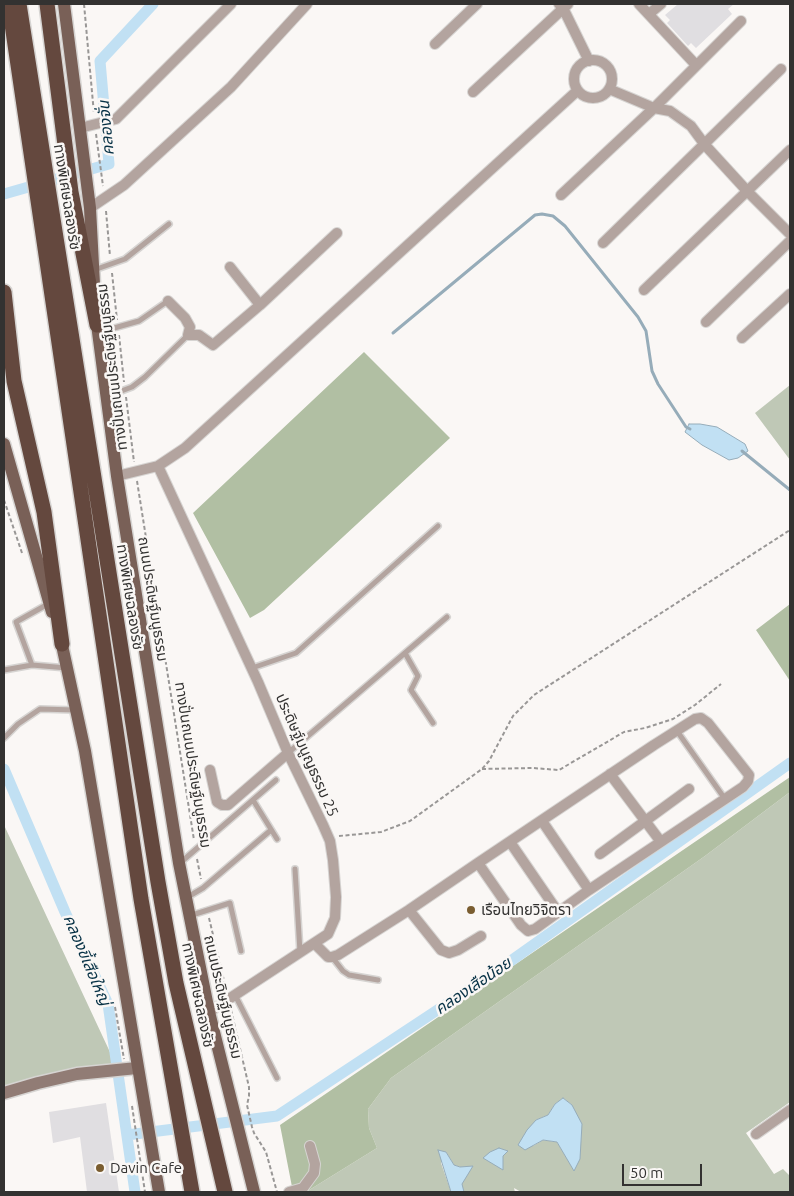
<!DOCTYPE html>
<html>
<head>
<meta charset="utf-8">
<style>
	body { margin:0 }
	#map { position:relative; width:794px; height:1196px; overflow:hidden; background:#faf7f5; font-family:Ubuntu,sans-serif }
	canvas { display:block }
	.frame { position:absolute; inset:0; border:5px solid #333231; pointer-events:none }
	.scale { position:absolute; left:622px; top:1164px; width:80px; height:22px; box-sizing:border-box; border:2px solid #333231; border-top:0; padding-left:6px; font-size:15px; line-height:18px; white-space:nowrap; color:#333231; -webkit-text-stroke:4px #faf7f5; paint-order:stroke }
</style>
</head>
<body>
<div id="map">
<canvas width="794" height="1196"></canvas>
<div class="frame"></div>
<div class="scale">50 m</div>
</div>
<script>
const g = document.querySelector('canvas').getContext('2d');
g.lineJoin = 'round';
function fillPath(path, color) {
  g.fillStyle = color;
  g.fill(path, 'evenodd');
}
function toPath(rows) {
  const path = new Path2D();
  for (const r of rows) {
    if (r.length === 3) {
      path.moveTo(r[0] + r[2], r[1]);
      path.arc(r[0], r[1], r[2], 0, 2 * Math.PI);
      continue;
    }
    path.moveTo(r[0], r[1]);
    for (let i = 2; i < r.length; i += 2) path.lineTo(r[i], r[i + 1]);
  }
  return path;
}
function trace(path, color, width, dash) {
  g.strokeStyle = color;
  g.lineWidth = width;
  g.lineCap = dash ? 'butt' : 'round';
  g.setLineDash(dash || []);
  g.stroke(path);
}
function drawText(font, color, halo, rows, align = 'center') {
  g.font = font + ' Ubuntu,"Noto Sans Thai",sans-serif';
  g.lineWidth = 5;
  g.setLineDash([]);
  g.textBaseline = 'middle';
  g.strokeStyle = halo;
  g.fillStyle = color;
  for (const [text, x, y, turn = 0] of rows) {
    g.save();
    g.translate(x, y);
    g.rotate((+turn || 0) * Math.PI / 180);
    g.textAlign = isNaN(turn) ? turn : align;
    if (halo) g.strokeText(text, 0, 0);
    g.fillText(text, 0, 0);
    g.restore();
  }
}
const green = toPath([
	[790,385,790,460,755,413],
	[790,792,790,1102,746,1133,774,1174,783,1169,790,1176,790,1192,521,1192,514,1188,515,1192,464,1192,461,1184,460,1167,454,1165,446,1152,441,1163,451,1192,306,1192,377,1148,369,1128,368,1109,391,1078,705,856],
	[563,1098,572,1105,574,1170,557,1142,543,1140,533,1146,536,1120,548,1115,555,1104],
	[4,825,116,1065,4,1093]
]);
const forest = toPath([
	[364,352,450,438,264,610,250,618,193,513],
	[790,604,790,681,756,630],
	[790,777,790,792,705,856,391,1078,368,1109,369,1128,377,1148,306,1192,293,1192,280,1125]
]);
const water = toPath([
	[689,424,700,424,717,427,745,444,748,451,738,458,729,460,702,445,685,432,689,424],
	[563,1098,572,1105,582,1124,580,1159,574,1171,557,1142,543,1140,525,1150,518,1145,527,1130,536,1120,548,1115,555,1104,563,1098],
	[499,1148,508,1151,503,1156,503,1170,483,1158,490,1152,499,1148],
	[438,1150,446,1152,454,1165,460,1167,473,1166,462,1184,464,1192,451,1192,438,1150]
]);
const stream = toPath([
	[393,333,535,215,542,214,553,216,565,226,638,317,646,331,652,371,658,384,686,427,690,429],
	[742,451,790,490]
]);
const canal = toPath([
	[4,194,109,164,100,61,153,4],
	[4,769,65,912,108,1004,135,1192],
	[127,1135,277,1116,498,970,790,763]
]);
const building = toPath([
	[678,4,734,4,728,9,732,14,696,48,691,43,688,46,667,23,670,20,665,15],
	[106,1103,119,1192,87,1192,80,1137,53,1143,49,1112]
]);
const path = toPath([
	[84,4,94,114],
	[96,134,103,186],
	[106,211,110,256],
	[112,273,117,320],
	[119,335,124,382],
	[126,397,134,462],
	[137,481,194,840],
	[4,500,22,553],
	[482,769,533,768,559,770,624,732,645,728,673,719,695,705,721,684],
	[339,836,381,832,410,821,482,769,489,761,513,716,534,695,790,530],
	[197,859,201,879],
	[209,918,226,989],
	[115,1007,124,1059],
	[231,1010,249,1087,249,1096,247,1105,252,1127,254,1133,266,1152,277,1192],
	[132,1106,145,1192]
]);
const lane = toPath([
	[94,270,125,259,169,224],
	[100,332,139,321,165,303],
	[108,396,132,387,145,377,188,335],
	[405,653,418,676,411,690,433,723],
	[32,665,16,622,48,604],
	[252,668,296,653,438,526],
	[4,670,32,665,67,668],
	[677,731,725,799],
	[4,738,18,724,40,709,75,710],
	[288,753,447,617],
	[253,800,277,839],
	[180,863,276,780],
	[295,869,300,952],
	[186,898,203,888,271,830],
	[189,916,230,903,241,951],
	[332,957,343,971,349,975,378,980],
	[235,995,277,1078]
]);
const street = toPath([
	[559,4,563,8,589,61],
	[639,4,696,65],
	[649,14,661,4],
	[435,44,477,4],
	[593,79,19],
	[609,89,654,108,670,111,691,126,705,145,748,192,790,234],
	[473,92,568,4],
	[80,128,116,119,231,4],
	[561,195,654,108,741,21],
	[90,208,124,185,231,87,307,4],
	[603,243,781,69],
	[644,290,790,150],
	[168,301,185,318,190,327,188,335,199,335,213,345,260,305,230,267],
	[260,305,337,233],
	[706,322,790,241],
	[742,338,790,294],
	[158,466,258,682,288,753,323,825,330,841,333,860,336,897,335,918,328,934,209,1012],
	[117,476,158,466,185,448,577,91],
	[210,770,217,802,222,805,228,805,288,753],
	[610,774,661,842],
	[542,821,589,890],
	[510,842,558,912],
	[600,854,689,789],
	[409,910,441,950,449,953,458,950,481,936],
	[315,944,328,957,332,957,338,955,409,910,478,863,654,745,695,719,701,718,708,723,749,775,748,781,743,787,589,890,535,929,528,931,521,925,478,863],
	[756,1134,790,1110],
	[289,1192,303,1188,314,1173,315,1164,310,1146]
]);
const secondary = toPath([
	[4,1093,38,1083,77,1074,137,1068]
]);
const primary = toPath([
	[64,4,90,208,94,284],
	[96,317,117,476,179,863,209,1012,254,1192],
	[4,444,52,612],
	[60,636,85,751,159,1192]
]);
const highway = toPath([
	[9,4,141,899,192,1192],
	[19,4,158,882,176,983,225,1192],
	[47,4,71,192,97,325],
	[4,292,14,381,44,512,62,644]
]);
const markers = [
	[471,910,5,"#7a5d30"],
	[100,1168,5,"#7a5d30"]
];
const streetNames = [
	["ทางพิเศษฉลองรัช",67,197,81],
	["ทางปั่นถนนประดิษฐ์มนูธรรม",112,367,-97],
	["ทางพิเศษฉลองรัช",130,597,81],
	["ถนนประดิษฐ์มนูธรรม",153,599,81],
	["ประดิษฐ์มนูญธรรม 25",307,755,66],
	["ทางปั่นถนนประดิษฐ์มนูธรรม",193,765,81],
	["ทางพิเศษฉลองรัช",198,995,78],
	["ถนนประดิษฐ์มนูธรรม",223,997,77]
];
const poiNames = [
	["เรือนไทยวิจิตรา",481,910],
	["Davin Cafe",110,1168]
];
const waterNames = [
	["คลองจั่น",106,128,-95],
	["คลองขี้เสือใหญ่",87,960,67],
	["คลองเสือน้อย",473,986,-34]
];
fillPath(green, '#bfc8b6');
fillPath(forest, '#b1bfa3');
fillPath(water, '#c1e0f3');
trace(water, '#96acb9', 1);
trace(stream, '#96acb9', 3);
trace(canal, '#c1e0f3', 11);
fillPath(building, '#e0dee1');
trace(lane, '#d6d4d2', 8);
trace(street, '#d6d4d2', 12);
trace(secondary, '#d6d4d2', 15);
trace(primary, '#d6d4d2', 15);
trace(highway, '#d6d4d2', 18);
trace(path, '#999796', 2, [4, 2.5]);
trace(lane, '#b3a49f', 5);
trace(street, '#b3a49f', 10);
trace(secondary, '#917c75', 12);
trace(primary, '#796057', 12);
trace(highway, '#64483e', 15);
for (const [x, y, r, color] of markers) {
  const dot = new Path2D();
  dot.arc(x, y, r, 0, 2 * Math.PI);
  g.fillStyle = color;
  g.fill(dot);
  trace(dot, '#faf7f5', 2);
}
drawText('15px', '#333231', '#faf7f5', streetNames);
drawText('15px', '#333231', '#faf7f5', poiNames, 'left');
drawText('italic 16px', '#063145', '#faf7f5', waterNames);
</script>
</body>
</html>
